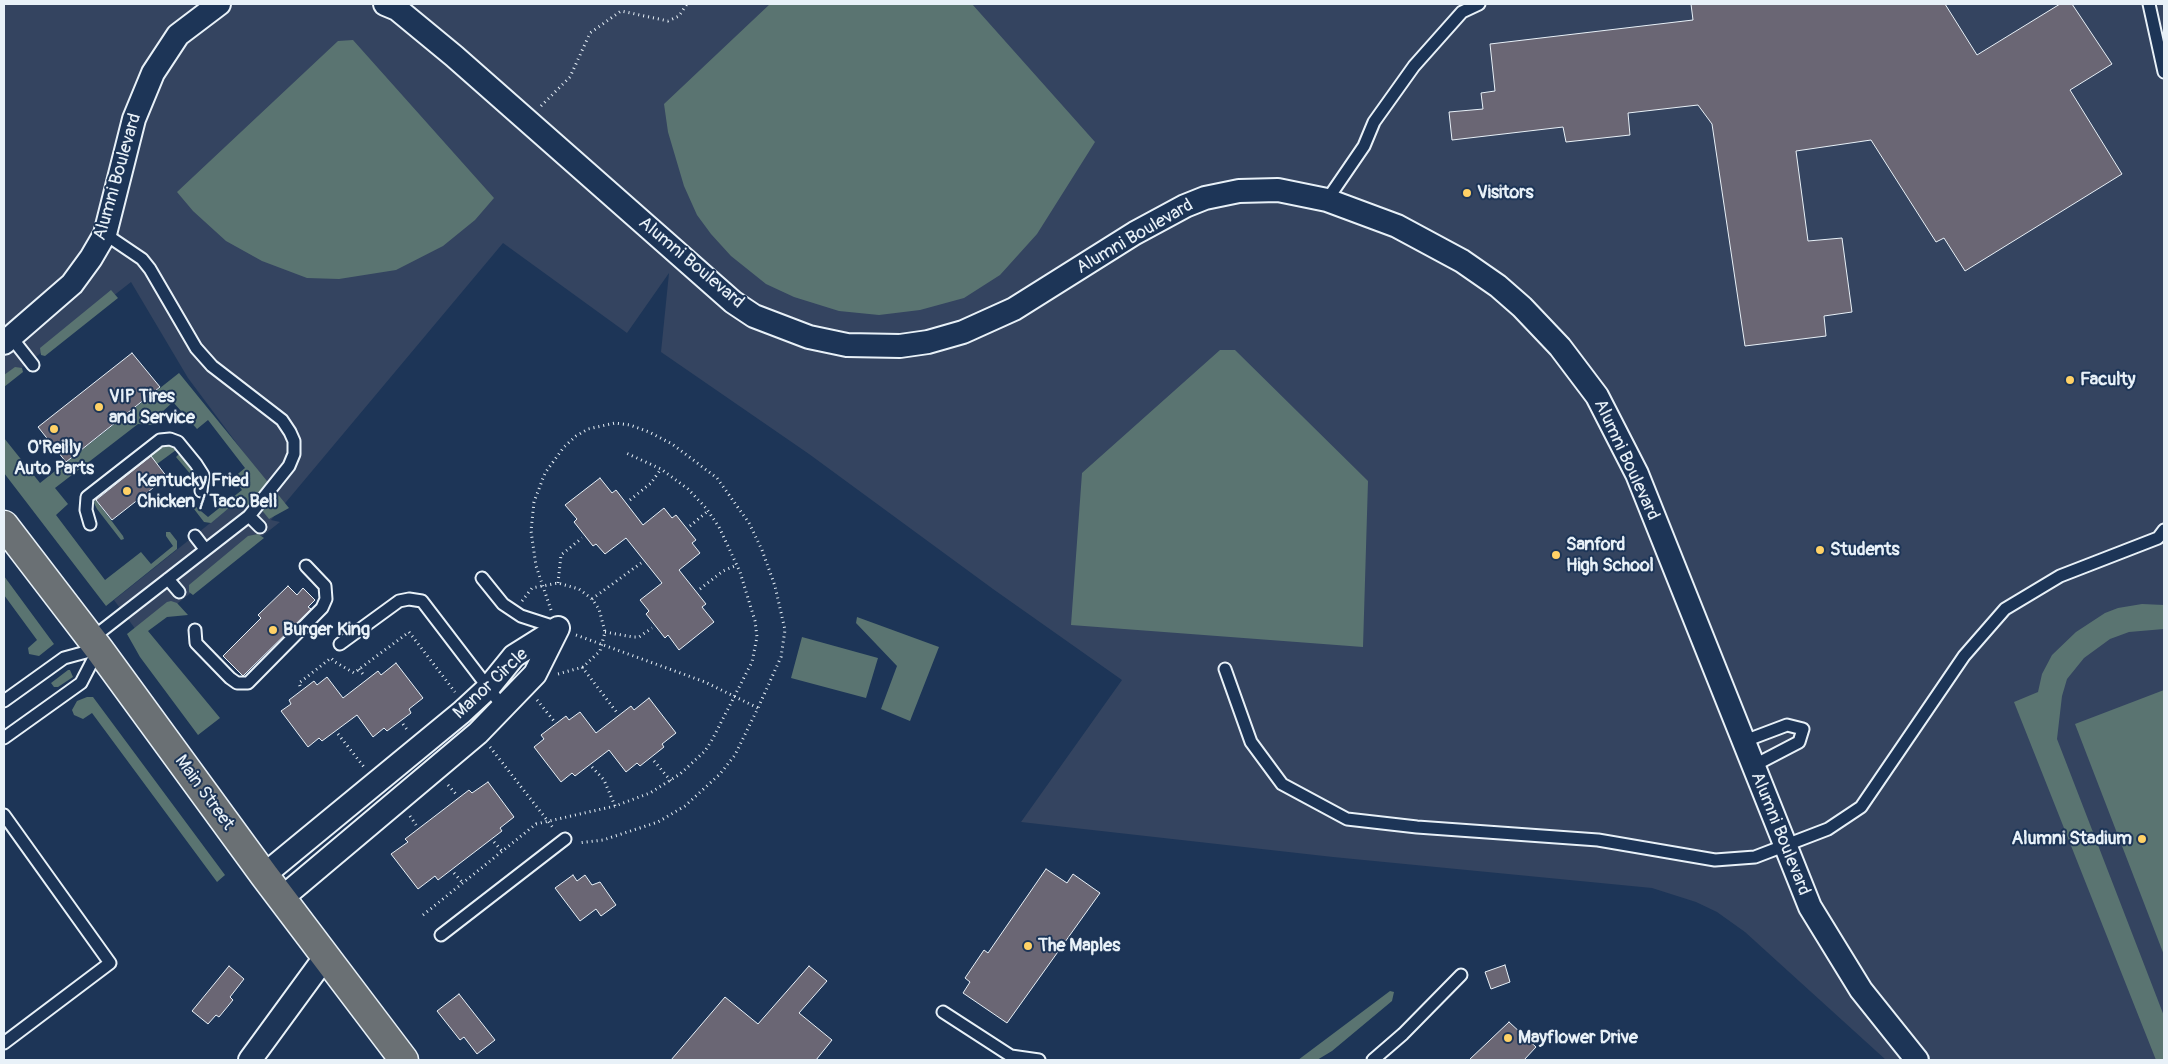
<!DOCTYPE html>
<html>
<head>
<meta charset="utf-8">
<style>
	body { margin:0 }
	#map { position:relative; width:2168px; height:1064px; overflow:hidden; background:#1d3557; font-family:Pangolin,sans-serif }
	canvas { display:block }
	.frame { position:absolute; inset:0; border:5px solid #e8f1f8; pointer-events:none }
</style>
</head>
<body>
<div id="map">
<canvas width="2168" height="1064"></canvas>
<div class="frame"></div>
</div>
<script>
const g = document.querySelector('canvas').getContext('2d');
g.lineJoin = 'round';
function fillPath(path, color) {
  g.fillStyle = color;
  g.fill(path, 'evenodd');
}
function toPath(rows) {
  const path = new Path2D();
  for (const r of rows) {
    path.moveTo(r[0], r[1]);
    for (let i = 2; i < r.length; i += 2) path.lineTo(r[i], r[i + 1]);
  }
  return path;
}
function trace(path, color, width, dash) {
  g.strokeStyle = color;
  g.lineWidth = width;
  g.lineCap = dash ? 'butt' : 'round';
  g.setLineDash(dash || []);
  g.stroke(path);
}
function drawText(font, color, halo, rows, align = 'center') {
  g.font = font + ' Pangolin,sans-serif';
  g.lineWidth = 4;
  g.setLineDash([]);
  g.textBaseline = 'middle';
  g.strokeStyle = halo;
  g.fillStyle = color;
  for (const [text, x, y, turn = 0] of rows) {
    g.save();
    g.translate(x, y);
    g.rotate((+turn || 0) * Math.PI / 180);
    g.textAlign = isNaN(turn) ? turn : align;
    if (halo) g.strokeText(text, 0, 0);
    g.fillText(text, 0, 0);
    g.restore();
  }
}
const built = toPath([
	[4,4,2164,4,2164,1060,1886,1060,1745,932,1717,912,1696,902,1652,888,1333,857,1021,822,1122,680,993,589,809,454,661,352,669,273,627,333,503,243,271,520,280,522,139,634,114,600,264,480,188,378,131,282,4,382]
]);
const green = toPath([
	[770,4,972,4,1095,142,1037,234,1000,275,964,298,920,310,879,315,839,311,794,297,766,284,731,256,711,234,697,215,684,186,668,132,664,104],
	[353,40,494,198,475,220,443,246,396,270,339,279,307,278,262,261,226,241,193,211,177,192,338,41],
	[111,290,118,298,45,356,41,355,40,348],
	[1220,350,1235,350,1368,481,1363,647,1071,625,1082,473],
	[15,367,22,368,23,372,4,387,4,375],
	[179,373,289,508,269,519,256,503,229,508,211,523,204,522,194,509,195,506,208,517,242,490,233,478,245,468,208,420,197,429,173,402,162,412,165,416,152,425,138,424,55,488,68,504,56,515,105,580,141,552,151,564,173,546,166,536,166,532,170,532,177,541,177,549,106,606,4,473,4,438,40,483],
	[171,444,176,450,157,464,150,456,131,471,129,469,160,445],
	[179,454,194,472,194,476,192,476,176,457],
	[95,499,123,536,124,539,121,540,97,509,94,503],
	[258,534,264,538,193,595,189,592,189,585,248,536],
	[4,576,54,644,39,656,29,654,28,648,37,640,4,595],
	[171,601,177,603,188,615,167,617,148,631,220,718,198,735,140,657,127,634,167,602],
	[2142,604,2164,605,2164,629,2129,632,2110,639,2084,658,2067,679,2062,696,2057,739,2164,1016,2164,1060,2156,1060,2014,702,2038,692,2042,674,2052,655,2076,632,2105,613,2118,608],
	[857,617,939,647,910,721,881,709,897,666,856,623],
	[802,637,878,658,866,698,791,678],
	[68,670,70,670,73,677,58,687,54,687,51,683],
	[2164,690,2164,689,2164,955,2075,724],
	[87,697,93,697,225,875,217,882,92,713,83,719,74,715,72,710,77,701],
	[1390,991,1394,992,1392,1001,1332,1051,1317,1060,1298,1060]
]);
const building = toPath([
	[1691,4,1945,4,1977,55,2060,4,2072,4,2112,64,2070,90,2122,174,1965,271,1944,238,1936,242,1871,140,1796,151,1808,241,1842,238,1852,312,1824,316,1826,336,1745,346,1712,124,1698,105,1628,113,1630,135,1566,142,1563,127,1452,140,1449,112,1483,109,1481,93,1495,91,1490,44,1693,20,1691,4],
	[132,353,160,387,66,462,38,427,132,353],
	[151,456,167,477,112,520,96,500,151,456],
	[600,478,612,493,616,490,643,525,664,508,672,518,676,515,696,540,692,543,700,553,679,570,706,604,702,607,714,622,679,650,668,635,665,638,646,614,649,611,640,600,662,583,626,538,605,554,596,544,593,546,574,522,577,519,565,505,600,478],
	[288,586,297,595,303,588,315,600,308,607,311,609,243,676,223,656,261,618,258,615,288,586],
	[396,663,423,698,409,709,411,713,387,731,384,728,373,737,357,715,322,741,319,738,308,747,281,711,291,704,289,700,314,681,317,685,327,677,343,698,378,671,381,675,396,663],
	[649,698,676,733,662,744,664,747,640,766,637,763,626,772,609,750,575,776,572,773,561,782,534,747,544,739,541,735,566,716,569,720,580,712,596,733,631,706,634,710,649,698],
	[488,782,514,817,500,828,502,831,438,880,435,876,418,889,391,854,408,842,405,839,469,790,472,793,488,782],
	[1046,869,1067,883,1073,874,1100,893,1007,1023,963,993,970,982,965,978,984,950,988,953,1046,869],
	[573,875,577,881,585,875,592,885,600,882,616,905,601,916,596,909,580,921,555,888,573,875],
	[1505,965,1510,982,1491,989,1485,972,1505,965],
	[229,966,244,979,230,997,233,1000,219,1017,216,1015,208,1024,192,1011,229,966],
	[809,966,827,981,799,1013,832,1040,816,1060,671,1060,725,997,758,1024,809,966],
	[459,994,495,1040,477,1054,464,1037,460,1040,437,1011,459,994],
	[1509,1022,1536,1047,1524,1060,1469,1060,1509,1022]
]);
const path = toPath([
	[541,106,570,77,590,33,621,11,668,21,679,16,687,4],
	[630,500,651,483,661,469],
	[690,526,708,511],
	[558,583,561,555,582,538],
	[700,589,723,571,737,565],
	[592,599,641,563],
	[522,601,532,588,558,583,579,589,592,599,599,609,605,632,600,651,583,667,558,674],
	[551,610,536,566,531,531,534,502,545,473,564,447,576,436,588,429,615,423,630,425,649,432,672,444,717,478,749,523,762,550,775,586,785,630,781,657,758,708],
	[605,632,633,637,639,637,652,628],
	[576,635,705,682,758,708,735,755,720,774,685,806,658,822,603,840,578,843],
	[582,667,618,714],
	[359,669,365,677],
	[300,686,299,683,331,658,335,662,354,673,409,632,455,692],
	[537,700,554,721],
	[403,724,408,731],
	[338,734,364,767],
	[490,747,554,829],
	[654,761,671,781],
	[592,767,604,780,615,806],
	[448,785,456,794],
	[410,816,416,825],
	[494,842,502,851],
	[454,873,462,882],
	[423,915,536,824,615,806,650,793,680,774,705,751,712,740,752,662,757,637,755,621,740,572,719,527,706,508,688,489,661,469,626,453]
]);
const service = toPath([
	[2149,4,2164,72],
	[1327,200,1364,146,1374,122,1414,66,1462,12,1479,4],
	[105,234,142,259,150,269,196,348,212,366,282,420,290,432,294,441,294,454,289,466,249,516],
	[11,337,33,365],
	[90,524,86,510,87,497,160,440,170,439,178,442,196,464,203,475,201,491],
	[195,536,205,549],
	[482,578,503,604,521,616,558,628],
	[168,579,179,592],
	[195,630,196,643,230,678,237,683,248,683,322,608,326,599,325,586,306,566],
	[91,639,249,516,260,527],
	[340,644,399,601,409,599,422,601,503,707],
	[1225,669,1251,742,1282,784,1347,819,1417,827,1598,840,1715,860,1755,857,1828,829,1861,807,1964,656,2005,609,2060,576,2158,538,2164,530],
	[4,701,64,658,97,649],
	[4,738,81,683,98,650],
	[1742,742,1787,725,1803,729,1799,742,1753,766],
	[4,815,110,963,4,1043],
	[441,935,565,839],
	[943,1012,1011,1056,1039,1060],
	[1373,1060,1403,1034,1461,975]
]);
const minor = toPath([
	[385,4,397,9,454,56,733,302,754,316,809,337,847,345,900,346,928,342,963,332,1014,309,1135,233,1185,206,1205,198,1239,191,1278,190,1327,200,1397,226,1462,261,1498,286,1522,307,1560,347,1597,396,1637,474,1810,907,1861,990,1917,1060],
	[4,343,72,284,91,258,105,234,134,119,153,73,178,35,219,4],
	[264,875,462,712,488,688,514,656,557,629],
	[282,898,478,733,535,674,558,628],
	[250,1060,326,956]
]);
const trunk = toPath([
	[4,525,99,649,264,875,404,1060]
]);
const markers = [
	[1467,193,5,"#ffd166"],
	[2070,380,5,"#ffd166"],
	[99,407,5,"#ffd166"],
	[54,429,5,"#ffd166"],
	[127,491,5,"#ffd166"],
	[1820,550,5,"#ffd166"],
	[1556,555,5,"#ffd166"],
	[273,630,5,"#ffd166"],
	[2142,839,5,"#ffd166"],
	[1028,946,5,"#ffd166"],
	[1508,1038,5,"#ffd166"]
];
const streetNames = [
	["Alumni Boulevard",118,177,-74],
	["Alumni Boulevard",1135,237,-30],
	["Alumni Boulevard",691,263,40],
	["Alumni Boulevard",1626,460,65],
	["Manor Circle",491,684,-43],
	["Main Street",204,793,54],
	["Alumni Boulevard",1780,834,68]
];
const poiNames = [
	["Visitors",1477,193],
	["Faculty",2080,380],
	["VIP Tires",109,397],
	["and Service",109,418],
	["O'Reilly",54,448,"center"],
	["Auto Parts",54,469,"center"],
	["Kentucky Fried",137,481],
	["Chicken / Taco Bell",137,502],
	["Sanford",1566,545],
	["High School",1566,566],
	["Students",1830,550],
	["Burger King",283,630],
	["Alumni Stadium",2132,839,"right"],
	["The Maples",1038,946],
	["Mayflower Drive",1518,1038]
];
fillPath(built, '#344460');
fillPath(green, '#5a7471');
fillPath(building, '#6a6674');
trace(building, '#e8f1f8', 1);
trace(service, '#e8f1f8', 15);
trace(minor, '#e8f1f8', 26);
trace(trunk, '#e8f1f8', 31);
trace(path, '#e8f1f8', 3, [1, 4]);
trace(service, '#1d3557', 11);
trace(minor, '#1d3557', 22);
trace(trunk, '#6a7074', 28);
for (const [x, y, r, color] of markers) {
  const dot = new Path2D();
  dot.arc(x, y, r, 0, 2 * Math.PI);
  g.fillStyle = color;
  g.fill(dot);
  trace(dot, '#1d3557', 2);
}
drawText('18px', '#e8f1f8', '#1d3557', streetNames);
drawText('bold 18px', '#e8f1f8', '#1d3557', poiNames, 'left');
</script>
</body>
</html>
